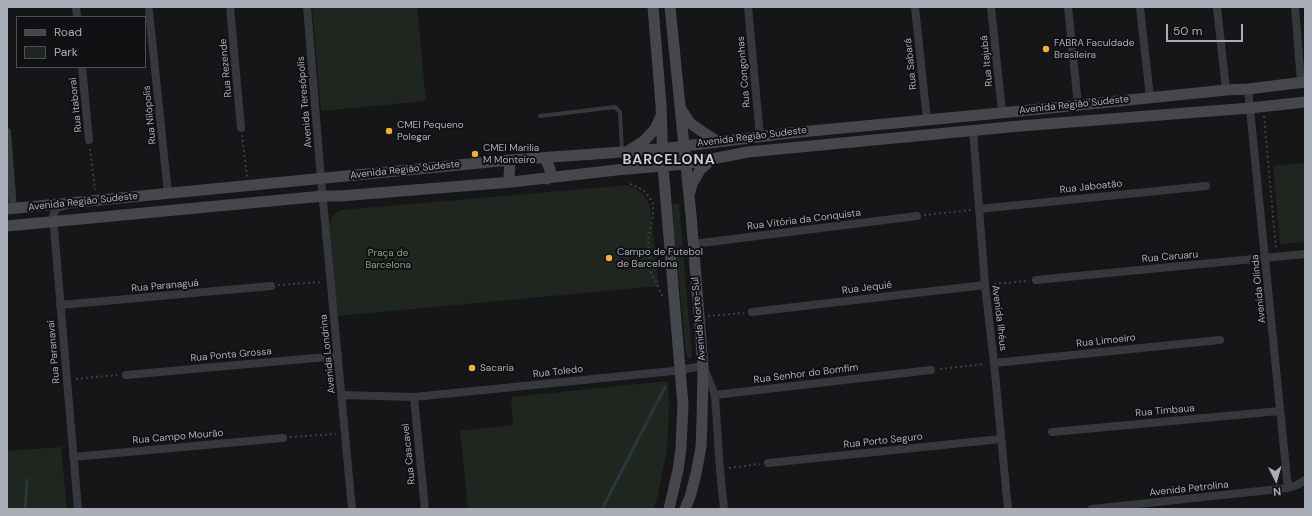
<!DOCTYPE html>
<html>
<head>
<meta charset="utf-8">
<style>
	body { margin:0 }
	#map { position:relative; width:1312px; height:516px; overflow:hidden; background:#161618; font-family:"DM Sans",sans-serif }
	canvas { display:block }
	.frame { position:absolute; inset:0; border:8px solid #a8adb8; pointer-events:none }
	.legend { position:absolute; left:16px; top:16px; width:130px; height:52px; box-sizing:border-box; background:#111113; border:1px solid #4d4f55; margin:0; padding:5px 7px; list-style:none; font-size:12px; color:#a8adb8 }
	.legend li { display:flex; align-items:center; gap:8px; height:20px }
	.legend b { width:20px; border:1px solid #4d4f55 }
	.north { position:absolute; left:1256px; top:460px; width:40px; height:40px; -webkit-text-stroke:3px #111113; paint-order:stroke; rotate:175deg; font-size:11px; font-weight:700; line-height:16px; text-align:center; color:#a8adb8 }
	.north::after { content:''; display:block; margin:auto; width:14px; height:18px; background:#a8adb8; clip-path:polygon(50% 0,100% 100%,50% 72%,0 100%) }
	.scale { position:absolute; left:1166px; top:24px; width:77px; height:18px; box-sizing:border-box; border:2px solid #a8adb8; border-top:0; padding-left:5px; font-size:12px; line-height:14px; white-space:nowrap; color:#a8adb8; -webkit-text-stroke:3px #111113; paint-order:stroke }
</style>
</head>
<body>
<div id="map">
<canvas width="1312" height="516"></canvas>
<div class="frame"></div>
<ul class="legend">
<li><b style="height:5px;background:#45474d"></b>Road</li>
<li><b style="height:11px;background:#1e261f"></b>Park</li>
</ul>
<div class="north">N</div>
<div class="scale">50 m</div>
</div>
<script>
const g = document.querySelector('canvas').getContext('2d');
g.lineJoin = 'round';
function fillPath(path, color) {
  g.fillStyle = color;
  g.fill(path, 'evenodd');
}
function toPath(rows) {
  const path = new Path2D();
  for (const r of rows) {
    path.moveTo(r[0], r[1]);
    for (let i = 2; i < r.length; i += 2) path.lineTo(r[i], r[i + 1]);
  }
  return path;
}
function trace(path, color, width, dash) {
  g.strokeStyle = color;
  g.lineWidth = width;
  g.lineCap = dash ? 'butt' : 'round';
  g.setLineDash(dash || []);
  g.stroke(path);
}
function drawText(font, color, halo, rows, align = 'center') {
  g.font = font + ' "DM Sans",sans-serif';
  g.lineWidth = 4;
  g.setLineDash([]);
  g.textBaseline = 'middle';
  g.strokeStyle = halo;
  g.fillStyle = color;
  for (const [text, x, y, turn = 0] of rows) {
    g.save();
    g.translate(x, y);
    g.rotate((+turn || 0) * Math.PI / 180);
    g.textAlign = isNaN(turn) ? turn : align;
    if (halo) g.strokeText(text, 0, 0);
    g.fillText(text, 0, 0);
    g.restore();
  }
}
const green = toPath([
	[312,7,417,7,426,101,321,111],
	[694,152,695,162,645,163,645,157,669,153],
	[1305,163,1305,242,1280,244,1273,166],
	[618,186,629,186,634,188,644,195,647,200,650,207,659,286,337,316,329,224,332,216,338,211,342,210],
	[672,204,679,204,692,355,690,359,687,357,686,356],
	[668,381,669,408,667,449,659,490,654,509,468,509,460,431,513,425,511,397],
	[61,447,67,509,7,509,7,451]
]);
const stream = toPath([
	[25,509,27,480],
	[602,509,665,387]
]);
const path = toPath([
	[1264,116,1276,249],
	[242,135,247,177],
	[90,149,95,190],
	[630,184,643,190,650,198,653,204,653,217,648,239,650,262,652,275,663,297],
	[924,215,972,210],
	[994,284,1027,281],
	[278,285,322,282],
	[708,316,744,313],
	[940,369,985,364],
	[76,379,117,375],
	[290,437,336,434],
	[729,468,760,464]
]);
const lane = toPath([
	[540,116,615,107,620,112,622,152]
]);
const street = toPath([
	[76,7,77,17],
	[230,7,241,128],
	[307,7,321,179,352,509],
	[748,7,760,136],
	[915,7,927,120],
	[991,7,1002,112],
	[1068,7,1078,105],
	[1140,7,1150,97],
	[1217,7,1226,90],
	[1295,7,1301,82],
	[149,11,168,194],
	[82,67,89,140],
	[1248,89,1288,488],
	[973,130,985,285,994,363,1008,509],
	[7,132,13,209],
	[64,206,56,208,53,216,78,509],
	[979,209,1206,186],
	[693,244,917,216],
	[1036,280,1305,254],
	[60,305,271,286],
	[752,312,985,285],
	[994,363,1220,340],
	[126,375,338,356],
	[342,395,414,397,673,371,703,366,715,395,720,470,724,509],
	[715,395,931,370],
	[414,397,425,509],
	[1052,432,1280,411],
	[73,457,283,438],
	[768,463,1001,439],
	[1092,509,1288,488,1297,485,1305,480]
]);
const secondary = toPath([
	[653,7,661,105,663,166,683,405,681,448,678,470,669,509],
	[670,7,691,215,703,366,702,421,701,447,696,474,690,497,685,509],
	[681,109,690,123,704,133,717,141],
	[630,150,644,141,655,129,660,118],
	[545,158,550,169,550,174,547,179],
	[510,160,509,178,512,182],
	[690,192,692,184,700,170,712,159],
	[7,209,510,160,622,152,669,148,790,133,1021,111,1226,90,1248,89,1305,82],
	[7,226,323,196,340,196,512,182,616,170,686,164,748,152,1020,126,1250,108,1305,102]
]);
const markers = [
	[1046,49,4,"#f2b134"],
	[389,131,4,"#f2b134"],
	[475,154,4,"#f2b134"],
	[609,258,4,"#f2b134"],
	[472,368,4,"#f2b134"]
];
const poiNames = [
	["FABRA Faculdade",1054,43],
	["Brasileira",1054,55],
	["CMEI Pequeno",397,125],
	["Polegar",397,137],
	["CMEI Marilia",483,148],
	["M Monteiro",483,160],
	["Campo de Futebol",617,252],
	["de Barcelona",617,264],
	["Sacaria",480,368]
];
const streetNames = [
	["Rua Itajubá",987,61,-96],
	["Rua Sabará",911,64,-96],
	["Rua Rezende",226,68,-95],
	["Rua Congonhas",744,72,-95],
	["Avenida Teresópolis",305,102,-95],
	["Rua Itaboraí",76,105,-96],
	["Avenida Região Sudeste",1074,105,-6],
	["Rua Nilópolis",150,115,-96],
	["Avenida Região Sudeste",752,137,-7],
	["Avenida Região Sudeste",405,170,-6],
	["Rua Jaboatão",1091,187,-6],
	["Avenida Região Sudeste",83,202,-6],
	["Rua Vitória da Conquista",804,220,-7],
	["Rua Caruaru",1170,257,-5],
	["Rua Paranaguá",165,286,-5],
	["Rua Jequié",867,288,-7],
	["Avenida Olinda",1259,289,-96],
	["Avenida Ilhéus",999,318,83],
	["Avenida Norte-Sul",699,319,-95],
	["Rua Limoeiro",1106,341,-6],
	["Rua Paranavaí",54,352,-95],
	["Avenida Londrina",328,354,-96],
	["Rua Ponta Grossa",231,355,-5],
	["Rua Toledo",558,372,-6],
	["Rua Senhor do Bomfim",806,374,-7],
	["Rua Timbaua",1165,411,-5],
	["Rua Campo Mourão",178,437,-5],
	["Rua Porto Seguro",883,441,-6],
	["Rua Cascavel",409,454,-96],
	["Avenida Petrolina",1189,489,-6]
];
const parkNames = [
	["Praça de",388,253],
	["Barcelona",388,265]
];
const districtNames = [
	["BARCELONA",669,160]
];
fillPath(green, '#1e261f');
trace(stream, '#2c353c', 3);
trace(path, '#3d3f44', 2, [2, 3]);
trace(lane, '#37383d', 4);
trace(street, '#37383d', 8);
trace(secondary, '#45474d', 11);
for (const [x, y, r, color] of markers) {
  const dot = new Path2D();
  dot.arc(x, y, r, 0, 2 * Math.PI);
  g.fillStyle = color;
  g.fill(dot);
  trace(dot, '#111113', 1.5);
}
drawText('10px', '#a8adb8', '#111113', poiNames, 'left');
drawText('10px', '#a8adb8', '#111113', streetNames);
drawText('10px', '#7fa381', '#111113', parkNames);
g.letterSpacing = '1px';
drawText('bold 14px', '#c9ccd4', '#111113', districtNames);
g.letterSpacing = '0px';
</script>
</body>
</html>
